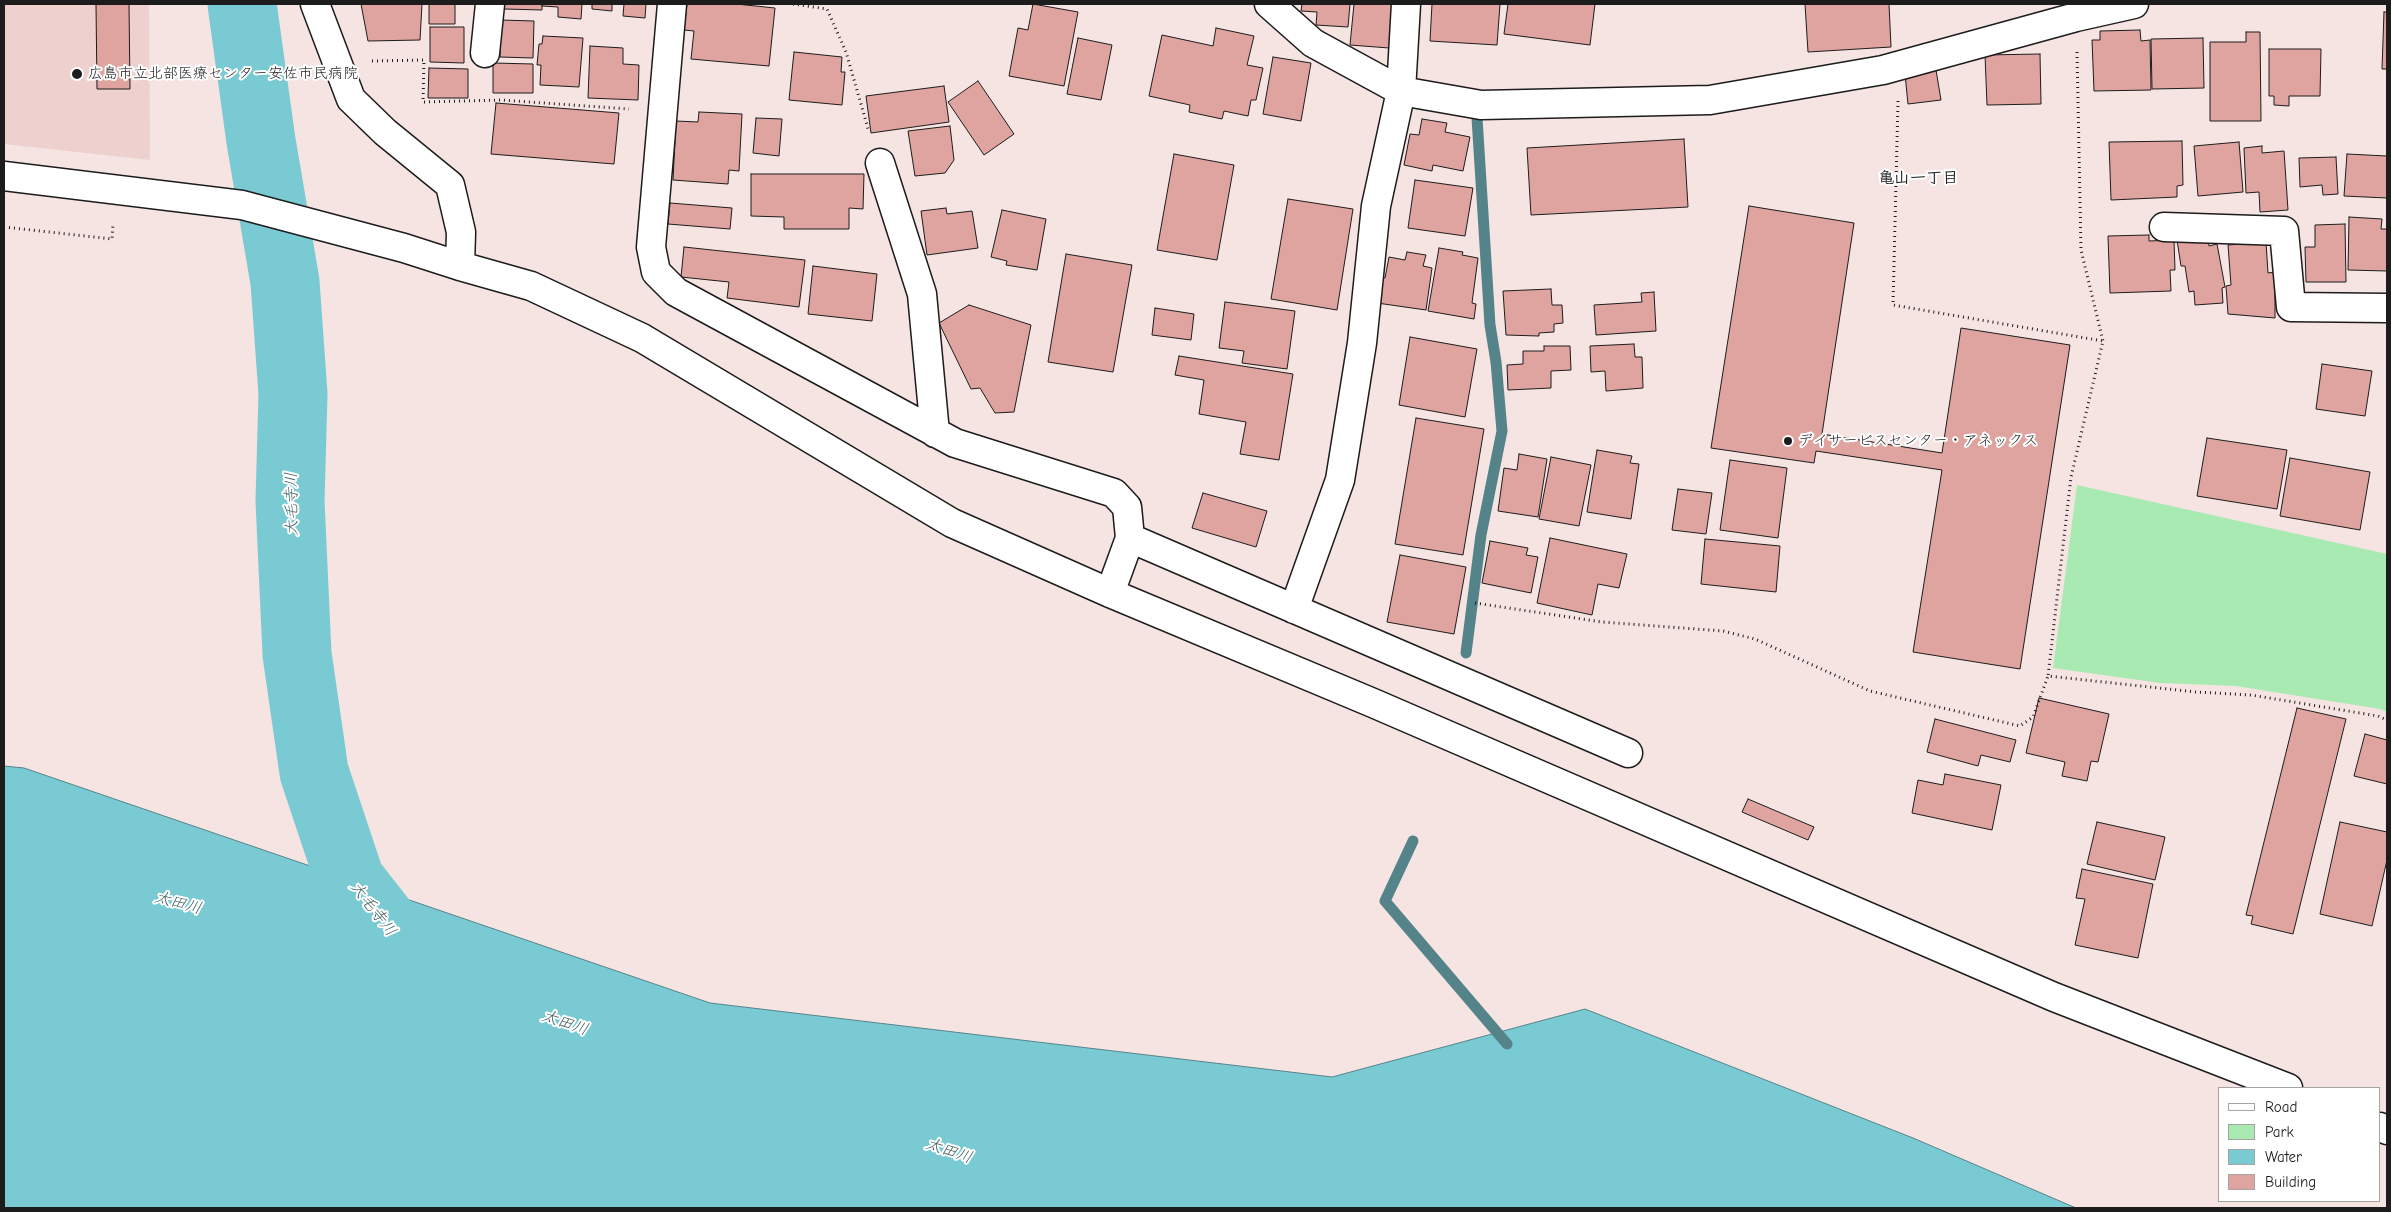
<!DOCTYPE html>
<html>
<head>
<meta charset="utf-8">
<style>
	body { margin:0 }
	#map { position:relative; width:2391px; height:1212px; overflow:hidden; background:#f5e4e2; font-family:"Comic Neue",sans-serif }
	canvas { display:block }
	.frame { position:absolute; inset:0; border:5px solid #1c1c1c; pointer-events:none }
	.legend { position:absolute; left:2218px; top:1087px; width:162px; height:115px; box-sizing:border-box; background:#fff; border:1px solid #a4a4a4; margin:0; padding:6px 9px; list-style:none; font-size:15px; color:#1c1c1c }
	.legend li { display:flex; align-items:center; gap:10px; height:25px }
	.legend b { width:25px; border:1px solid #a4a4a4 }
</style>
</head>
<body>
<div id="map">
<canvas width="2391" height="1212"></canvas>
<div class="frame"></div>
<ul class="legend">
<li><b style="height:6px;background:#fff"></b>Road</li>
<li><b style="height:14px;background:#a9eab3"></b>Park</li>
<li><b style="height:14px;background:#7acad3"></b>Water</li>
<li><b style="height:14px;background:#dfa49f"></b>Building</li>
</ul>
</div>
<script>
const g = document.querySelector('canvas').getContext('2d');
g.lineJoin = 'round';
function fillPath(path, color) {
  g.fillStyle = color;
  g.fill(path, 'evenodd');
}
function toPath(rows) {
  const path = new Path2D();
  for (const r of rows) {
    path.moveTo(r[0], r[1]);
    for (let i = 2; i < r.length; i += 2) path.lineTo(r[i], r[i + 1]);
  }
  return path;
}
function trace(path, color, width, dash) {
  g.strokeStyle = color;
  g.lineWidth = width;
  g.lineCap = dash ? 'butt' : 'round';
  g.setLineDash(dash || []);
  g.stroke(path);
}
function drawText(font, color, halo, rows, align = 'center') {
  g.font = font + ' "Comic Neue","Klee One",sans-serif';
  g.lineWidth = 4;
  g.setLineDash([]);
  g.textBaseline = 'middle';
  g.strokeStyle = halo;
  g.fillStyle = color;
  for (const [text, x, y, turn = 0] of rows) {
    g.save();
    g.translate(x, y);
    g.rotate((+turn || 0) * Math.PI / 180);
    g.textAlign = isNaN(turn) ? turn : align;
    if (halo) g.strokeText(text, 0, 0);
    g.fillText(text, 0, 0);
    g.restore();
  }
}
const built = toPath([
	[4,4,149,4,150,160,4,144]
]);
const green = toPath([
	[2077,485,2387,554,2387,712,2380,709,2236,686,2160,683,2053,668]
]);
const water = toPath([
	[4,766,24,768,710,1003,1332,1077,1585,1009,1913,1138,2076,1208,4,1208,4,766]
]);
const stream = toPath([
	[1466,653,1481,535,1502,431,1496,362,1490,325,1477,118],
	[1413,841,1385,901,1507,1044]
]);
const river = toPath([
	[242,4,261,141,285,282,293,394,290,501,297,654,314,772,350,880,408,954]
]);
const building = toPath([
	[96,4,129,4,130,89,97,89,96,4],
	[361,4,422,4,420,40,368,41,361,4],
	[429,4,455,4,455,24,429,24,429,4],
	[504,4,542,4,542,10,504,9,504,4],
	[543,4,582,4,581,19,558,17,558,7,542,6,543,4],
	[592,4,612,4,612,11,592,9,592,4],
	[624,4,646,4,645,18,623,16,624,4],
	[687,4,736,4,775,8,769,66,691,59,694,31,684,30,687,4],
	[1033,4,1078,12,1064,86,1009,76,1018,28,1028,30,1033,4],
	[1302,4,1350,4,1348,27,1316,25,1317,12,1301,11,1302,4],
	[1354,4,1392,4,1389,48,1350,45,1354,4],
	[1432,4,1500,4,1497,45,1430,41,1432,4],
	[1508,4,1595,4,1590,45,1504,34,1508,4],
	[1805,4,1889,4,1891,47,1808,52,1805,4],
	[2384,12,2387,12,2387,69,2382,69,2384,12],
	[501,20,534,21,533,58,500,57,501,20],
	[430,27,464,27,464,63,430,62,430,27],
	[1216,28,1254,36,1247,65,1263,68,1256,100,1251,100,1248,116,1224,111,1222,119,1189,112,1190,105,1149,96,1162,35,1213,46,1216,28],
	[2140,30,2141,41,2150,40,2151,90,2094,91,2092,40,2100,40,2100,31,2140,30],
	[2246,32,2260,32,2261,121,2210,121,2210,42,2246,42,2246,32],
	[543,36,583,38,579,87,540,85,541,65,537,65,539,44,542,44,543,36],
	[1078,38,1112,45,1101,100,1067,94,1078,38],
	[2203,38,2204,88,2152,89,2151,39,2203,38],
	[590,46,623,48,623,64,639,65,638,100,588,98,590,46],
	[2269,49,2321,49,2320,96,2289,96,2289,106,2274,105,2274,96,2269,96,2269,49],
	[794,52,842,57,841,72,845,72,842,105,789,100,794,52],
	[2040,54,2041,104,1987,105,1985,55,2040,54],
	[1273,57,1311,63,1301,121,1263,114,1273,57],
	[493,63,533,64,533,93,493,93,493,63],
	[429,68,468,69,468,98,428,98,429,68],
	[1936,70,1941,100,1908,104,1905,74,1936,70],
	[978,81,1014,134,984,155,948,102,978,81],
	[944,86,949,122,871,133,866,96,944,86],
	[496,103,619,113,614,164,491,154,496,103],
	[699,112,742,114,739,171,729,170,728,184,673,180,676,121,698,122,699,112],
	[756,118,782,119,779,156,753,153,756,118],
	[1422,119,1447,123,1445,132,1470,137,1463,171,1433,165,1432,171,1404,165,1410,134,1419,135,1422,119],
	[950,126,954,160,945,173,915,176,908,131,950,126],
	[1684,139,1688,207,1531,215,1527,148,1684,139],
	[2182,141,2183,185,2177,186,2177,197,2111,200,2109,142,2182,141],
	[2239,142,2243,192,2198,196,2194,146,2239,142],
	[2262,146,2262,153,2284,151,2288,210,2260,212,2259,192,2246,193,2244,148,2262,146],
	[1174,154,1234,165,1217,260,1157,250,1174,154],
	[2347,154,2387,156,2387,198,2344,196,2347,154],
	[2336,157,2338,194,2323,195,2322,185,2300,187,2299,158,2336,157],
	[751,174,864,174,863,209,849,208,849,229,784,229,784,217,751,216,751,174],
	[1415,180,1473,188,1465,236,1408,228,1415,180],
	[1288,199,1353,209,1337,310,1271,299,1288,199],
	[670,203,732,208,730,229,668,224,670,203],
	[1749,206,1854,223,1822,434,1942,453,1961,328,2070,345,2020,669,1913,652,1942,470,1816,451,1814,463,1711,448,1749,206],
	[946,208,947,214,972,211,978,248,927,255,921,211,946,208],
	[1002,210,1046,219,1037,270,1006,265,1007,261,991,257,1002,210],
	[2349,217,2382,219,2381,229,2387,229,2387,271,2348,270,2349,217],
	[2345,224,2346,282,2306,282,2305,247,2315,247,2315,225,2345,224],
	[2149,235,2149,241,2174,240,2175,270,2170,270,2171,291,2110,293,2108,236,2149,235],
	[2207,235,2209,246,2217,244,2225,287,2222,288,2223,303,2195,305,2194,291,2189,292,2185,266,2181,266,2177,240,2207,235],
	[2266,242,2268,273,2275,272,2275,318,2228,314,2226,286,2231,285,2228,245,2266,242],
	[684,247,805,260,799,307,727,298,729,282,681,277,684,247],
	[1439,248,1463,252,1462,255,1478,258,1472,303,1476,304,1474,319,1428,311,1439,248],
	[1407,252,1426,255,1423,266,1432,268,1426,310,1377,303,1381,277,1385,278,1389,257,1405,260,1407,252],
	[1066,254,1132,265,1113,372,1048,362,1066,254],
	[813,266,877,274,872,321,808,314,813,266],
	[1551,289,1552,305,1562,305,1563,323,1554,324,1554,332,1539,333,1539,336,1506,335,1503,291,1551,289],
	[1654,292,1656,331,1596,335,1594,305,1642,302,1641,293,1654,292],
	[1225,302,1295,311,1287,369,1242,363,1244,351,1219,348,1225,302],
	[969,305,1031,325,1014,412,995,413,980,388,971,389,939,323,969,305],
	[1155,308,1194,314,1191,340,1152,335,1155,308],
	[1410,337,1477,349,1465,417,1399,405,1410,337],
	[1634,344,1635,357,1642,357,1643,388,1606,391,1605,371,1591,372,1590,346,1634,344],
	[1544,346,1570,346,1571,370,1551,371,1551,388,1508,390,1507,365,1523,364,1523,351,1544,351,1544,346],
	[1179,356,1293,374,1279,460,1240,454,1246,422,1199,414,1204,380,1175,375,1179,356],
	[2322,364,2372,371,2365,416,2316,409,2322,364],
	[1416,418,1484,429,1463,555,1395,544,1416,418],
	[2207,438,2287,450,2277,509,2197,496,2207,438],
	[1597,450,1632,456,1630,463,1639,464,1631,519,1587,512,1597,450],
	[1519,454,1547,459,1538,517,1498,511,1504,468,1517,470,1519,454],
	[1551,457,1591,465,1579,526,1539,519,1551,457],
	[2290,458,2370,472,2360,530,2280,516,2290,458],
	[1730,460,1787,468,1778,538,1720,530,1730,460],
	[1678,489,1712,493,1706,534,1672,530,1678,489],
	[1203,493,1267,511,1256,547,1192,528,1203,493],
	[1550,538,1627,554,1619,588,1598,584,1592,615,1537,603,1550,538],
	[1705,539,1780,546,1776,592,1701,584,1705,539],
	[1490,541,1528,548,1526,555,1538,557,1531,593,1482,583,1490,541],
	[1400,555,1466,567,1454,634,1387,622,1400,555],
	[2039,698,2109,714,2098,762,2091,761,2087,781,2062,776,2065,762,2026,753,2039,698],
	[2297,708,2346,719,2293,934,2251,924,2253,916,2246,915,2297,708],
	[1935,719,2016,740,2010,762,1981,755,1978,766,1927,752,1935,719],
	[2365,734,2387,740,2387,784,2354,776,2365,734],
	[1945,774,2001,785,1992,830,1912,813,1918,780,1943,785,1945,774],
	[1748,799,1814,827,1808,840,1742,812,1748,799],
	[2097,822,2165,837,2155,880,2087,864,2097,822],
	[2340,822,2387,832,2387,860,2372,926,2320,914,2340,822],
	[2082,869,2153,884,2138,958,2075,945,2085,899,2076,898,2082,869]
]);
const path = toPath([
	[793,4,827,9,846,52,869,132],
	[2077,52,2081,250,2103,341],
	[372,61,424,60,423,102,501,100,629,109],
	[1898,101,1893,305,2103,341,2071,477,2048,676,2196,692,2251,695,2378,716,2387,720],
	[4,227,112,239,113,224],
	[1475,603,1602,622,1723,631,1755,639,1870,691,2020,726,2033,717,2048,676]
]);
const minor = toPath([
	[315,4,351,99,385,132,450,185,461,232,460,266],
	[672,4,651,247,656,272,676,292,955,443,1114,493,1127,507,1130,538,1110,593],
	[1269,4,1313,43,1401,91,1481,105,1710,100,1883,70,2076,17,2134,4],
	[485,53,490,4],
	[880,163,922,294,935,433],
	[4,176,242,205,404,248,460,266,531,286,642,338,952,523,1110,593,1373,703,2054,997,2288,1088],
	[2164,227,2284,231,2291,307,2387,308],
	[1130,538,1628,753],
	[1294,609,1340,480,1362,343,1376,206,1401,91,1406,4],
	[2380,1127,2387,1130]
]);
const markers = [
	[77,74,6,"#1c1c1c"],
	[1788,441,5,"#1c1c1c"]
];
const poiNames = [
	["広島市立北部医療センター安佐市民病院",88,74],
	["デイサービスセンター・アネックス",1798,441]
];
const neighbourhoodNames = [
	["亀山一丁目",1918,178]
];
const waterNames = [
	["大毛寺川",292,504,-91],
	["太田川",178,903,15],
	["大毛寺川",373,909,52],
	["太田川",565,1023,19],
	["太田川",949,1151,19]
];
fillPath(built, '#eed1ce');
fillPath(green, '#a9eab3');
fillPath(water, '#7acad3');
trace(water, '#54848a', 1);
trace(stream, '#54848a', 11);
trace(river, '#7acad3', 69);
fillPath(building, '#dfa49f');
trace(building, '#1c1c1c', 1);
trace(minor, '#1c1c1c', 31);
trace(path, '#1c1c1c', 3, [1, 4]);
trace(minor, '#fff', 28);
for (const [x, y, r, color] of markers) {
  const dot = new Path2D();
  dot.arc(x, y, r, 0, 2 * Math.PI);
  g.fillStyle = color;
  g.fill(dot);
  trace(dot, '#fff', 2);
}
drawText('15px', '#1c1c1c', '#fff', poiNames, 'left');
drawText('bold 16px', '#1c1c1c', '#fff', neighbourhoodNames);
drawText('italic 16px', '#426265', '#fff', waterNames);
</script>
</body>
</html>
